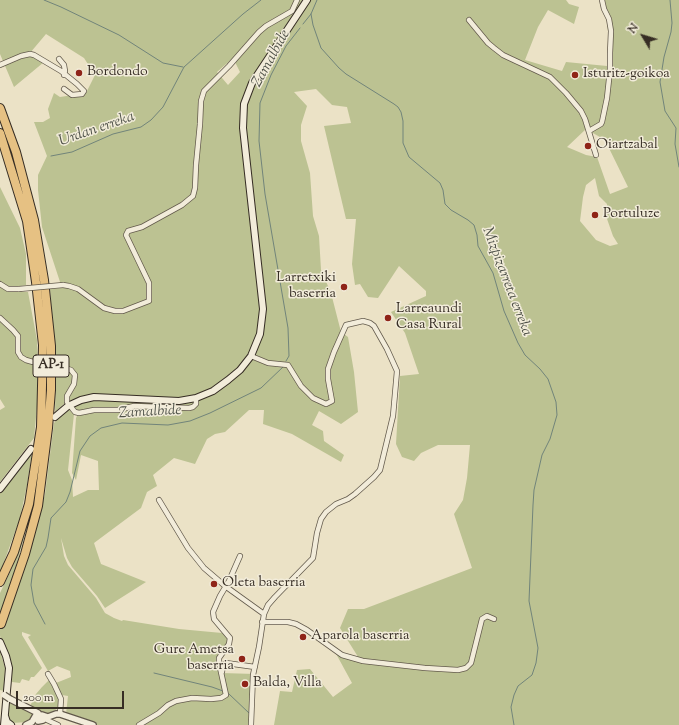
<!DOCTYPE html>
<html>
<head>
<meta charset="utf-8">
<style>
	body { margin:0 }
	#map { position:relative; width:679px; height:725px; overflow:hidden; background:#ebe2c6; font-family:"Sorts Mill Goudy",serif }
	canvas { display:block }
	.north { position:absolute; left:623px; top:16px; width:40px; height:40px; -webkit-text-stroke:3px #f2ecda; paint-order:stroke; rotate:308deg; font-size:11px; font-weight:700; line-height:16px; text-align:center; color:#362d24 }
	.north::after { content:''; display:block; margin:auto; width:14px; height:18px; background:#362d24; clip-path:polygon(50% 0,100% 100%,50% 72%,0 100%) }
	.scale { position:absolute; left:16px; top:691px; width:108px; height:18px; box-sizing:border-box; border:2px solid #362d24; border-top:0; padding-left:5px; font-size:12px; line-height:14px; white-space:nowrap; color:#362d24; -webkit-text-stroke:3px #f2ecda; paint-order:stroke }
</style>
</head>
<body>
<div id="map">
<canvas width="679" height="725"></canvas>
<div class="north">N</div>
<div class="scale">200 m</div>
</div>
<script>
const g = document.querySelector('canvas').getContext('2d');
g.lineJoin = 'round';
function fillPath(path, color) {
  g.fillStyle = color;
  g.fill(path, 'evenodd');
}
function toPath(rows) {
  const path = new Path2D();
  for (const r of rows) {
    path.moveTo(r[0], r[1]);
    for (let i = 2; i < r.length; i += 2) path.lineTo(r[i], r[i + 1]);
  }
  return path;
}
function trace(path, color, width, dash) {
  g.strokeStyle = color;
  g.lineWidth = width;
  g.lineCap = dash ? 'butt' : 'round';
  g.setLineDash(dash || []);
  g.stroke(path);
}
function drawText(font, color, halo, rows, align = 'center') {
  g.font = font + ' "Sorts Mill Goudy",serif';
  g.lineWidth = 3;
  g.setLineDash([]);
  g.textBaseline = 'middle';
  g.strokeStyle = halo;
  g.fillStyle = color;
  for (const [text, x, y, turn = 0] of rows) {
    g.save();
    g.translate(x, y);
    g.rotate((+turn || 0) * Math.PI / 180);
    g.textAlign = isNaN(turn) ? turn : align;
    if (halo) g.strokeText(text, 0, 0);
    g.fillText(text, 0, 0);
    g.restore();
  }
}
const green = toPath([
	[0,0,566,0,569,4,579,7,574,24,548,10,538,27,525,60,562,71,566,62,607,66,610,51,605,0,679,0,679,725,274,725,280,691,292,692,297,670,310,669,333,697,352,683,334,650,360,660,340,628,348,609,364,609,472,568,454,514,463,500,467,478,470,445,438,445,421,453,414,461,402,457,396,444,400,376,419,374,405,333,391,312,426,296,426,291,399,266,378,298,368,297,360,284,355,285,352,264,356,219,346,219,324,126,351,123,347,107,332,105,316,89,294,92,307,106,301,125,301,141,310,173,313,216,319,236,321,270,331,293,341,332,348,337,354,372,358,412,341,424,319,411,312,425,323,431,324,441,344,455,341,462,292,434,263,424,264,410,249,410,225,432,215,434,207,439,195,464,174,458,153,475,157,486,147,492,141,508,94,543,101,564,146,582,105,608,97,596,72,567,67,558,61,538,64,556,68,565,96,598,105,613,114,618,122,621,123,620,179,629,222,633,227,636,228,640,219,661,221,673,255,674,251,725,98,725,66,714,68,696,62,695,56,683,71,677,70,671,57,666,48,671,28,637,31,635,22,632,22,635,42,668,34,677,31,677,29,681,22,679,20,683,12,682,10,658,0,636,0,622,5,623,29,556,45,494,54,423,59,417,69,408,74,414,68,470,72,480,73,497,88,490,99,490,98,461,81,455,76,480,72,473,76,418,78,414,68,400,55,412,56,368,50,289,62,288,42,227,38,190,38,175,47,156,34,122,43,122,50,118,48,109,54,93,60,97,86,93,95,75,84,58,46,34,30,53,44,62,14,87,0,54],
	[233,58,240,72,228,85,217,72],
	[586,129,605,140,628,187,610,194,597,157,586,155,567,147],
	[595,178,599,196,607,204,606,216,613,236,618,244,610,246,596,240,580,221,583,197,586,185],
	[0,187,20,228,26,254,26,285,21,286,16,288,7,288,0,282],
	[0,285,11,292,28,292,37,340,38,365,37,407,34,438,0,482,0,410,5,407,0,399,0,321,14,332,10,323,0,316],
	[32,452,27,485,20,518,0,573,0,493],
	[26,530,14,573,0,613,0,593,11,570],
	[0,651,5,668,4,691,0,690],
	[49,680,57,693,60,700,57,709,47,714,30,706,36,694,42,687],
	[9,701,34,714,34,717,28,722,12,723,8,719]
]);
const stream = toPath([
	[44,0,61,7,119,35,163,63,183,67],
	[670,0,672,23,671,32,664,57,660,82,665,111,676,128,675,144,679,167],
	[311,14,313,25,321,48,339,68,346,74,394,104,398,107,401,112,403,121,403,143,409,157,440,183,443,190,445,204,451,210,468,220,474,225,477,235,478,246,493,273,504,311,518,343,525,355,540,369,548,379,556,402,557,415,550,439,542,455,534,490,533,505,529,601,538,648,536,663,532,675,518,686,514,695,511,707,514,725],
	[303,24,311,14,317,0],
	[51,156,72,152,113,134,141,127,151,120,163,107,184,67,243,14,261,0],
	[286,361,289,356,288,328,265,194,259,141,260,103,271,75,286,46,300,28],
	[45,624,34,603,31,585,33,569,46,547,48,538,51,518,66,502,70,492,80,451,90,436,101,428,122,423,168,425,190,421,210,413,261,388,283,367],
	[154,673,212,687,223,691],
	[229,694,249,713]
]);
const minorTunnel = toPath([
	[33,362,62,367]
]);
const minor = toPath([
	[469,20,488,43,494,48,503,55,550,77,566,93,581,111,585,119,596,155],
	[59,59,64,65,65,71,64,75],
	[0,65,21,56,30,54,34,55,61,71,77,84,84,91,82,94,72,95,64,89],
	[589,131,601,124,602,122,607,98,610,70,610,53,611,31,609,19,604,9,602,0],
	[0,284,8,289,19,289],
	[63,285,69,286,78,289,104,308,115,311,123,311,149,301,149,283,126,235,128,231,142,227,182,205,193,196,195,188,196,165,200,124,201,101,204,91,229,66,259,32,266,26,292,11,297,0],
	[0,318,13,330,18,336,18,352,21,357,26,360,33,362],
	[251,356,268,363,288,365,301,386,313,398,326,404,332,401,328,379,328,369,334,352,346,325,363,321,370,323,374,326,387,349,397,371,393,416,380,470,374,477,355,494,348,499,336,504,326,512,321,519,317,533,313,558,275,597,268,605,264,614,259,647,253,675,251,725],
	[62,367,71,370,75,375,74,384,67,396,67,402],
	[71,407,75,412,79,413,94,410,118,410,134,406,189,408,193,407,196,404,196,398],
	[159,500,188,548,204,568,225,586,264,614],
	[262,622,288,622,296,624,307,630,342,655,363,661,425,668,458,670,466,668,471,663,482,619,487,616,494,619],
	[222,672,223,665,226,663,255,667],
	[48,674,54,684,61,699,60,714],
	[46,717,47,720,58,725],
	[139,725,159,713,168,705,176,701,192,698,211,699,221,698,226,695,219,663,219,658,229,644,230,638,214,619,213,612,220,596,229,581,240,556]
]);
const tertiary = toPath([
	[10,699,38,713,40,716],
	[35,718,42,715,48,717,56,714,60,714,93,725],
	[38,721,43,720,46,717],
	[26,725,32,722,36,715]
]);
const secondary = toPath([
	[55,417,68,406,81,400,94,397,179,401,196,398,213,391,228,380,240,370,251,356,260,334,263,309,243,128,244,104,252,83,307,0],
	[0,489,31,449],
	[0,642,6,656,9,668,4,725],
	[5,716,7,722,11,725]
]);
const motorway = toPath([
	[0,108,16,152,34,220,44,280,51,346,51,390,48,428,38,506,25,554,1,624],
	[0,133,27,221,36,282,43,345,41,427,29,504,14,552,0,582]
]);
const minorBridge = toPath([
	[19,289,63,285]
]);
const tertiaryBridge = toPath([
	[4,695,10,699]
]);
const markers = [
	[79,73,4,"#8f2418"],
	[575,75,4,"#8f2418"],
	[588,146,4,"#8f2418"],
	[595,215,4,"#8f2418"],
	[344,287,4,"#8f2418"],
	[388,318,4,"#8f2418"],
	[214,584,4,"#8f2418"],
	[303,637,4,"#8f2418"],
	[242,659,4,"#8f2418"],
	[245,684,4,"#8f2418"]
];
const shields = [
	[51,366,36]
];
const shieldNames = [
	["AP-1",51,366]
];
const poiNames = [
	["Bordondo",87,73],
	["Isturitz-goikoa",583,75],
	["Oiartzabal",596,146],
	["Portuluze",603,215],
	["Larretxiki",336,279,"right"],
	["baserria",336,295,"right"],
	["Larreaundi",396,310],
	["Casa Rural",396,326],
	["Oleta baserria",222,584],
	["Aparola baserria",311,637],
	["Gure Ametsa",234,651,"right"],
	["baserria",234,667,"right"],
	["Balda, Villa",253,684]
];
const waterNames = [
	["Zamalbide",272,59,-61],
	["Urdan erreka",97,130,-19],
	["Mizpizarreta erreka",506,282,69],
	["Zamalbide",150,413,-3]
];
fillPath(green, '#bcc292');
trace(stream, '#71847a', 1);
trace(minorTunnel, '#c7bea6', 4.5, [4.5, 2]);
trace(minor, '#635a4c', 6);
trace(tertiary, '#635a4c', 8);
trace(secondary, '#362d24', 8);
trace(motorway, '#362d24', 10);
trace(minor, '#f2ecda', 4.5);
trace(tertiary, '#f2ecda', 5.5);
trace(secondary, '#f2ecda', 6);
trace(motorway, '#e6c183', 8);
trace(minorBridge, '#635a4c', 6, []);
trace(tertiaryBridge, '#635a4c', 8, []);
trace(minorBridge, '#f2ecda', 4.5);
trace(tertiaryBridge, '#f2ecda', 5.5);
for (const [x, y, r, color] of markers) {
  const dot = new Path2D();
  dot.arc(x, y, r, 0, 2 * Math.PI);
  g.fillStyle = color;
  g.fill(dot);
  trace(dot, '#f2ecda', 1.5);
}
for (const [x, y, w] of shields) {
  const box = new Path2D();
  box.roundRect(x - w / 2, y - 11, w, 22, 3);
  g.fillStyle = '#f2ecda';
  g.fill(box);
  trace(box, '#362d24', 1);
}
drawText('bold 13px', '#362d24', null, shieldNames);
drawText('14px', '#362d24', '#f2ecda', poiNames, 'left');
drawText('italic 15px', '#4e5148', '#f2ecda', waterNames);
</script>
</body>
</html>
